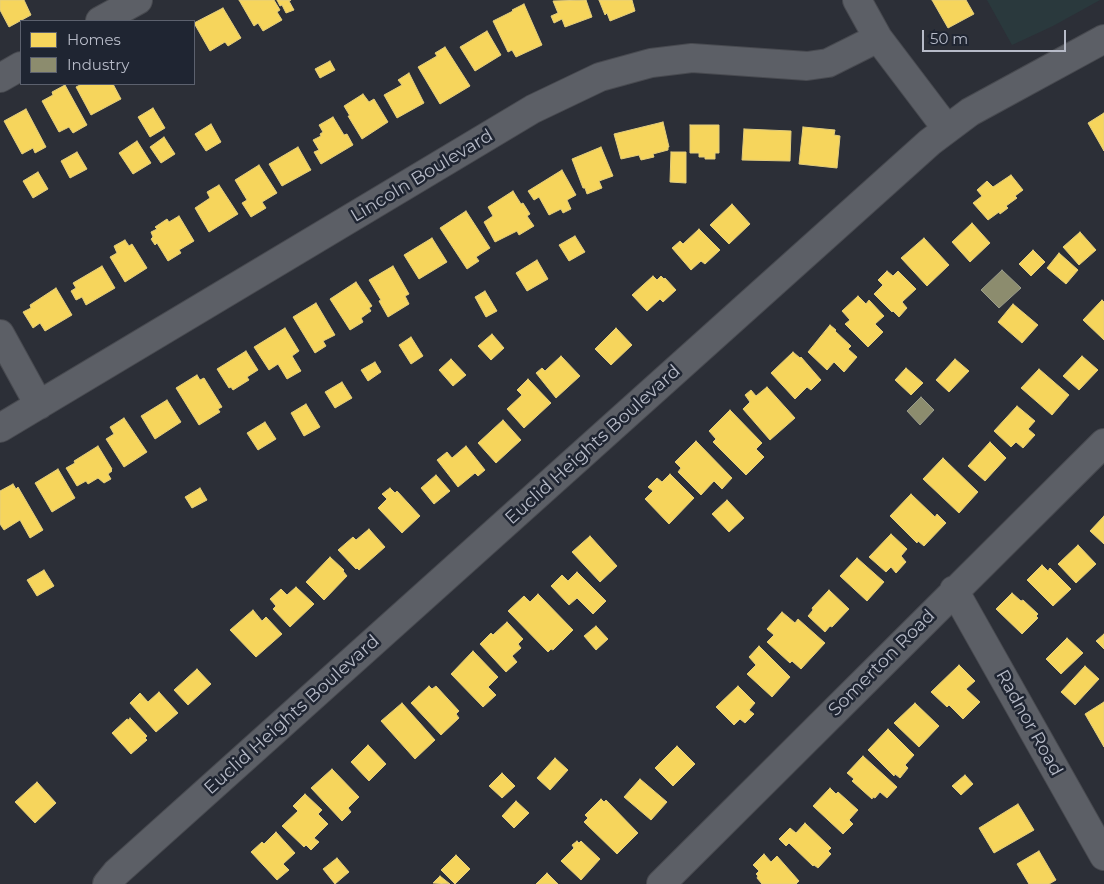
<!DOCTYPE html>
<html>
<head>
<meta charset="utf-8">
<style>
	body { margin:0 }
	#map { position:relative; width:1104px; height:884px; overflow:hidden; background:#2c2f37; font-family:Montserrat,sans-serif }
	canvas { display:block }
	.legend { position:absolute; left:20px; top:20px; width:175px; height:65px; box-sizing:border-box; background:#1f2532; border:1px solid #5c616e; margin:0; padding:6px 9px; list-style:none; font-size:15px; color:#b7bbc8 }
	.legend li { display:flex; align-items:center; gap:10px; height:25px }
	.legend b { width:25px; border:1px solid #5c616e }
	.scale { position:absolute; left:922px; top:30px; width:144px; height:22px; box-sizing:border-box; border:2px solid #b7bbc8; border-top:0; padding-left:6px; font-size:15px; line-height:18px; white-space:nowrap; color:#b7bbc8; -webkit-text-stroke:4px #1f2532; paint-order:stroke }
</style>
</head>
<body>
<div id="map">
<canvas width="1104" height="884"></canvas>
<ul class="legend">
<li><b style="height:14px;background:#f6d55c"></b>Homes</li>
<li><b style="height:14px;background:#8c8c6e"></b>Industry</li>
</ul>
<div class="scale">50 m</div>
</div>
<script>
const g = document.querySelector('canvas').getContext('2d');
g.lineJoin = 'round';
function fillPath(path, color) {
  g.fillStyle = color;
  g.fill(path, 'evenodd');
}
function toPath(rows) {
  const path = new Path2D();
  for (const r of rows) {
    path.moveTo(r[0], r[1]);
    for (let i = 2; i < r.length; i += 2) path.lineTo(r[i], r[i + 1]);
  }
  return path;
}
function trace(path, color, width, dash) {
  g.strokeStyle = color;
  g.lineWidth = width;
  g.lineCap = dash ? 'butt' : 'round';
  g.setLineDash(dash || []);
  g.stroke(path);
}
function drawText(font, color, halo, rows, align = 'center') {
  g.font = font + ' Montserrat,sans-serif';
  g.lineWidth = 5;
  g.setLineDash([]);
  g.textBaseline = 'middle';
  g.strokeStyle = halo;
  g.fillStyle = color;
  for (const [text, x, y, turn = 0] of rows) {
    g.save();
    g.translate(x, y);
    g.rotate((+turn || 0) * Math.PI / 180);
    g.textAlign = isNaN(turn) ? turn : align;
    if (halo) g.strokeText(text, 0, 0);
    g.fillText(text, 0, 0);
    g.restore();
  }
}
const green = toPath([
	[987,0,1100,0,1053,26,1012,45]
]);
const homes = toPath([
	[0,0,24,0,31,15,9,27,0,10,0,0],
	[239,0,274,0,280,10,277,12,282,20,263,31,258,23,254,26,239,0],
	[277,0,291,0,289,1,294,10,286,13,282,5,280,6,277,0],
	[586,0,592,17,565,27,562,19,554,23,551,16,558,13,553,1,586,0],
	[599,0,632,0,635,11,610,21,607,13,605,15,599,0],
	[932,0,966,0,974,14,948,28,932,0],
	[524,4,542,45,516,57,512,50,508,52,493,21,513,11,512,10,524,4],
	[223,8,241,38,228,46,225,42,210,51,194,23,223,8],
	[487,31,501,55,475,71,460,47,487,31],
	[445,47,470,86,440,104,418,67,437,56,435,53,445,47],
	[330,61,335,70,320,78,315,69,330,61],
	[409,73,424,103,397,118,384,95,402,85,398,80,409,73],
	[82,84,113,84,121,99,91,115,76,87,82,84],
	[65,85,87,125,73,133,69,127,59,132,42,101,53,95,52,92,65,85],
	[363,94,369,102,374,99,388,122,362,139,348,116,350,116,344,106,363,94],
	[153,108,165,128,150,137,138,117,153,108],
	[26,109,46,147,35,153,33,148,22,154,4,121,26,109],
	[1104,113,1104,151,1088,123,1104,113],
	[333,117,344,135,347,134,353,145,321,164,314,152,319,150,313,140,321,136,320,134,323,132,319,125,333,117],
	[663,122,669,147,668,147,668,150,653,154,654,157,641,160,639,155,621,159,614,134,663,122],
	[211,124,221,142,206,151,195,134,211,124],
	[690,125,719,125,719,153,715,153,715,159,705,159,705,157,699,157,699,153,690,153,690,125],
	[803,127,835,130,834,135,840,136,837,168,799,164,803,127],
	[744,129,791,131,790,161,742,160,744,129],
	[164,137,175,154,161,163,150,147,164,137],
	[137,141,151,163,133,174,119,153,137,141],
	[298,147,311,170,282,186,269,164,298,147],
	[601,147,613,176,599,181,602,188,587,194,585,188,583,188,572,159,601,147],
	[77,152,87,169,70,178,61,161,77,152],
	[671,152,686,152,686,183,670,182,671,152],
	[259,165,277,193,262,202,266,208,251,217,242,203,247,200,235,180,259,165],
	[562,170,576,195,567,200,571,209,563,213,561,209,549,215,539,197,534,200,528,191,562,170],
	[38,172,48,189,33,198,23,181,38,172],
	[1011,175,1023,190,1015,196,1017,198,1006,206,1008,208,1000,214,999,212,988,220,973,203,982,196,977,190,987,181,993,187,1011,175],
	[219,185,238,214,209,232,195,208,210,198,207,192,219,185],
	[513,191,521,204,523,203,530,214,527,216,534,226,519,235,517,231,495,242,484,222,493,216,488,207,513,191],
	[732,204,750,224,729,244,710,225,732,204],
	[466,211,490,248,476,257,479,261,467,269,440,228,466,211],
	[179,216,194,241,179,250,181,253,168,261,157,243,155,245,151,239,153,237,151,232,157,229,155,227,167,219,169,222,179,216],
	[972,223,990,243,970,262,952,242,972,223],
	[699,229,720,250,705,264,701,261,691,270,672,248,680,241,683,244,699,229],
	[1080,232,1096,250,1079,265,1063,247,1080,232],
	[575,236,585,252,569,261,559,245,575,236],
	[432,238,447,262,419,279,404,255,432,238],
	[924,238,949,265,927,286,901,258,924,238],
	[125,240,129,246,132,244,147,268,125,282,110,257,117,253,114,246,125,240],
	[1033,250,1045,262,1031,276,1019,264,1033,250],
	[1059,253,1078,270,1066,284,1047,268,1059,253],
	[537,260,548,279,527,291,516,273,537,260],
	[102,266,115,288,86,305,82,297,76,300,71,291,76,288,73,283,102,266],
	[393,266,409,294,405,296,409,304,388,317,379,301,381,300,369,280,393,266],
	[887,271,893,276,898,271,916,289,902,302,907,308,899,317,893,311,892,312,874,294,883,285,878,280,887,271],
	[653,276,657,280,661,276,664,279,665,278,676,290,663,302,660,299,647,311,632,295,653,276],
	[356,282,372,306,369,308,371,311,361,318,363,322,350,330,330,299,356,282],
	[56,288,72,315,45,331,40,323,33,328,23,312,31,308,30,305,56,288],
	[485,291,497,311,486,317,475,297,485,291],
	[858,296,866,304,869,300,884,316,875,324,883,332,868,347,845,324,850,320,842,311,858,296],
	[1102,300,1104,302,1104,340,1083,320,1102,300],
	[316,303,335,335,323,341,326,346,315,353,293,317,316,303],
	[1013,304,1038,325,1022,343,998,322,1013,304],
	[830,325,836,330,835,331,851,346,848,349,857,357,844,372,834,362,827,370,808,352,830,325],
	[285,328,299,351,292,356,301,371,287,379,278,364,269,370,254,347,285,328],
	[616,328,632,345,611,365,595,349,616,328],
	[492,334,504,348,491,360,478,346,492,334],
	[411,337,423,356,411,364,399,345,411,337],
	[246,351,258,370,247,377,249,380,233,390,231,387,229,388,217,369,246,351],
	[793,352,800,358,801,357,821,380,811,390,807,387,795,399,771,373,793,352],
	[561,356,580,376,556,398,536,373,542,368,545,371,561,356],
	[1082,356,1098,370,1079,390,1063,376,1082,356],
	[451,359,466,375,453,386,439,370,451,359],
	[955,359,969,371,949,392,936,380,955,359],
	[375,362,381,372,368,381,361,370,375,362],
	[906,368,923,383,911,395,895,380,906,368],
	[1039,369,1069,395,1052,415,1021,388,1039,369],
	[197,375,200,380,204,378,222,407,218,409,220,412,199,425,176,388,197,375],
	[528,379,551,403,524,428,507,409,522,395,517,390,528,379],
	[342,382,352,398,335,408,325,392,342,382],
	[767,387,795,418,770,440,743,409,750,402,745,395,751,390,756,396,767,387],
	[167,400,181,422,155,439,141,416,167,400],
	[306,404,320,427,304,436,291,413,306,404],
	[1017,406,1035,421,1028,429,1035,435,1023,448,1016,442,1011,447,994,431,1017,406],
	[730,410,762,443,756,449,764,457,746,475,713,442,716,439,709,431,730,410],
	[124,418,147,452,124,467,106,439,114,434,110,427,124,418],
	[503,420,521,440,496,463,478,443,503,420],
	[265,422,276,439,258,450,247,433,265,422],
	[696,441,732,478,722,489,714,481,701,495,678,472,681,468,675,462,696,441],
	[990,442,1006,458,985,481,968,466,990,442],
	[98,446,112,469,111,470,112,471,108,474,111,479,104,483,98,478,88,484,86,481,77,486,66,468,75,463,74,461,98,446],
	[466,446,485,470,478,476,475,473,458,487,437,460,447,452,452,458,466,446],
	[943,458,978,492,959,513,923,479,943,458],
	[58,469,75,498,52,512,35,483,58,469],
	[670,474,694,498,669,524,645,499,653,491,648,487,657,478,662,482,670,474],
	[436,475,450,491,434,504,421,488,436,475],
	[13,484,16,489,18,487,43,530,30,538,20,520,4,530,0,524,0,491,13,484],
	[200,488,207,500,192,508,185,497,200,488],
	[390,488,395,493,397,491,420,516,402,533,378,508,387,499,382,494,390,488],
	[911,494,935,517,937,514,946,523,924,546,918,541,917,543,890,516,911,494],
	[727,500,744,518,729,532,712,514,727,500],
	[1104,516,1104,544,1090,531,1104,516],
	[369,529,385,547,359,570,357,568,356,569,338,550,353,537,356,540,369,529],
	[891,534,907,549,901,556,906,562,896,573,891,567,886,572,869,557,891,534],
	[590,536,617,566,600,582,572,552,590,536],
	[1078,545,1096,564,1076,583,1058,564,1078,545],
	[330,557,344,570,343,571,347,576,324,600,306,582,330,557],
	[857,558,884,582,867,601,840,576,857,558],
	[1042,565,1048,571,1050,568,1071,589,1053,606,1027,580,1042,565],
	[44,570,54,586,37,596,27,580,44,570],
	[577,572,606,601,593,614,577,598,569,605,551,586,562,575,568,581,577,572],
	[296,587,314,604,290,627,273,609,276,606,270,599,281,589,287,595,296,587],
	[829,590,849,609,832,627,830,626,825,632,808,616,813,610,812,608,829,590],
	[1012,593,1021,601,1023,600,1038,614,1036,616,1038,618,1022,634,996,609,1012,593],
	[538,594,573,630,553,650,551,649,548,652,508,611,524,596,530,602,538,594],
	[253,610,262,621,266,617,282,634,256,657,230,630,253,610],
	[782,612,795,623,798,619,825,643,801,669,792,661,790,663,767,642,774,635,767,629,782,612],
	[507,622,523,639,518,644,521,648,512,656,517,662,506,672,480,644,491,633,493,635,507,622],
	[596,626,608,639,596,650,584,636,596,626],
	[1104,634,1104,649,1096,641,1104,634],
	[1067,638,1083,653,1061,674,1046,659,1067,638],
	[759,646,790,677,772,697,747,674,756,665,749,657,759,646],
	[473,651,498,677,488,687,496,695,483,707,451,674,473,651],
	[959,665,975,681,966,689,980,702,963,719,949,705,947,707,931,692,959,665],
	[1085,666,1099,679,1075,705,1061,692,1085,666],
	[197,669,211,684,188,705,174,690,197,669],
	[429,686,432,689,436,686,459,711,456,714,459,718,441,735,411,703,429,686],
	[738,686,755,703,749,710,754,714,745,723,740,719,734,725,716,707,738,686],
	[159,692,178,713,156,732,130,703,140,693,148,702,159,692],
	[1104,702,1104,747,1085,714,1104,702],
	[402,703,435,740,415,759,381,721,402,703],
	[915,703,939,726,919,747,894,723,915,703],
	[130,718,147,736,145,738,147,740,131,754,112,733,127,719,129,720,130,718],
	[888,729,914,755,905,765,908,768,900,778,895,774,894,776,868,750,888,729],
	[368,745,386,764,369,781,351,762,368,745],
	[677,746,695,764,673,786,655,768,677,746],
	[863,756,897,787,887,798,880,792,875,798,873,797,872,799,852,781,854,779,847,773,863,756],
	[555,758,568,770,550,790,537,778,555,758],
	[332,769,359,797,348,808,351,812,342,821,311,788,332,769],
	[502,773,515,786,502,798,489,786,502,773],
	[965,775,973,784,961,795,952,786,965,775],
	[640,779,667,802,651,820,624,797,640,779],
	[37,782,56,803,35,823,15,802,37,782],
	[830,788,836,794,838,792,858,810,849,820,853,824,843,834,813,806,830,788],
	[305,794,322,810,318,814,328,824,314,838,319,842,311,850,306,845,304,847,282,826,298,811,293,806,305,794],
	[601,799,604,802,606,800,638,833,617,854,584,822,588,818,585,815,601,799],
	[516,801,529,813,514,828,502,816,516,801],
	[1018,804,1034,830,994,853,979,828,1018,804],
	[805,823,831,848,828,851,831,854,818,868,814,865,813,866,789,843,786,846,779,839,790,828,796,833,805,823],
	[276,832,295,853,283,864,289,870,277,880,251,852,262,842,264,844,276,832],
	[577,841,579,843,581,841,600,859,581,880,561,861,574,848,572,845,577,841],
	[1039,851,1056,880,1049,884,1029,884,1017,864,1039,851],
	[764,854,771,862,777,856,799,881,796,884,762,884,757,878,758,876,756,874,759,871,753,865,764,854],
	[456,855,470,869,455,884,441,870,456,855],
	[337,858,349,872,335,884,323,869,337,858],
	[547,873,558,884,536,884,547,873],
	[440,876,450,884,433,883,440,876]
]);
const industry = toPath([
	[1002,270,1021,288,999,308,981,290,1002,270],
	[921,397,934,410,920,425,907,411,921,397]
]);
const minor = toPath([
	[857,0,878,38,947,129],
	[100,21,138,0],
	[0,78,21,66],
	[0,334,39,405],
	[0,428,533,109,600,77,651,63,692,58,807,66,828,63,878,38],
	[954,590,1104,856],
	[107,884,116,873,930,142,970,112,1104,39],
	[661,884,1104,443]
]);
const streetNames = [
	["Lincoln Boulevard",422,176,-31],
	["Euclid Heights Boulevard",593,445,-42],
	["Somerton Road",882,663,-45],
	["Euclid Heights Boulevard",292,715,-42],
	["Radnor Road",1029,723,61]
];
fillPath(green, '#2a393d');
fillPath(homes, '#f6d55c');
trace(homes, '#e3cd7c', 1);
fillPath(industry, '#8c8c6e');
trace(industry, '#999a89', 1);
trace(minor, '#484a50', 30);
trace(minor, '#5c5f66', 28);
drawText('18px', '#b7bbc8', '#1f2532', streetNames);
</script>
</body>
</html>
